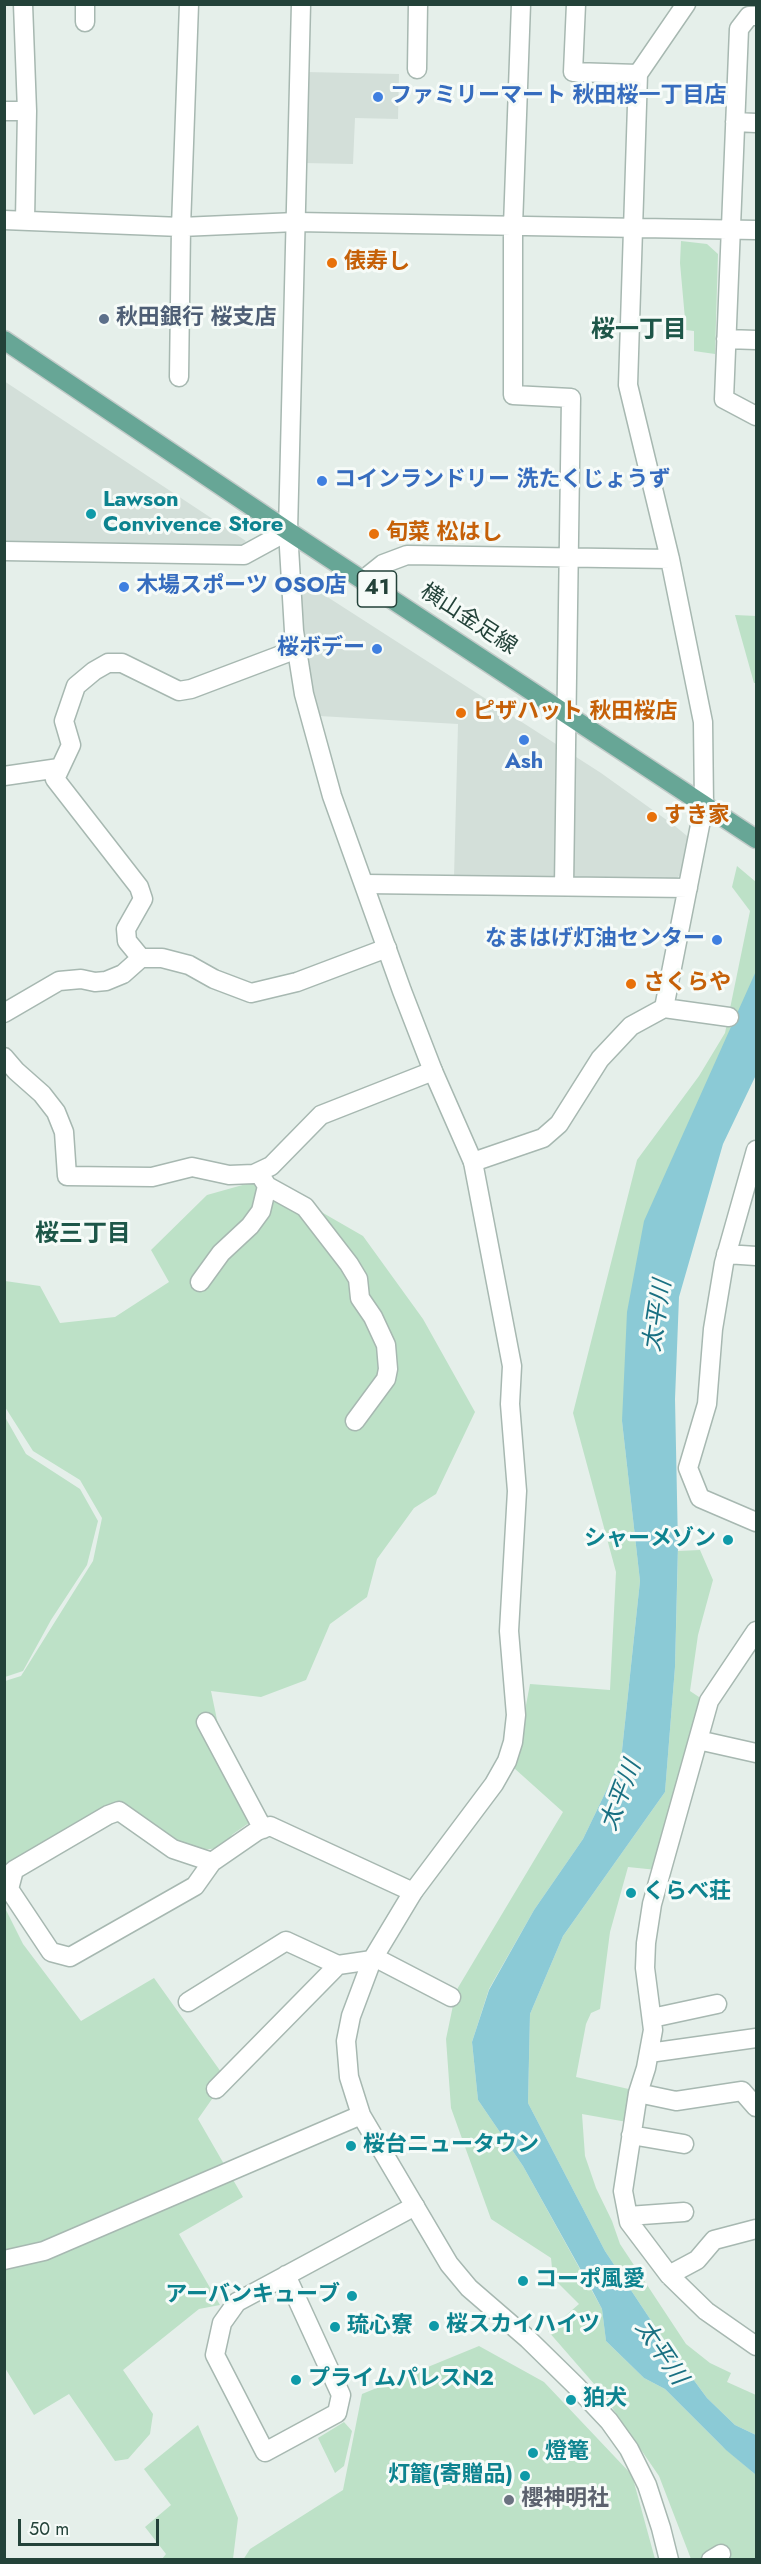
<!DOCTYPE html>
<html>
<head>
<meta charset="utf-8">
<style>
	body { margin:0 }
	#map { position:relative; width:761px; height:2564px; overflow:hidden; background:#e5efea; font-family:Jost,sans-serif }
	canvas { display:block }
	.frame { position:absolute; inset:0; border:6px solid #234239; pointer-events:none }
	.scale { position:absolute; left:18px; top:2519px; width:141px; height:27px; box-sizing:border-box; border:3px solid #234239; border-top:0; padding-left:8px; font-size:18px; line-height:21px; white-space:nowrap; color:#234239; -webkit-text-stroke:4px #f6fbf8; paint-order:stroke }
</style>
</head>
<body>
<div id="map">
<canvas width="761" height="2564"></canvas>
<div class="frame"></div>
<div class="scale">50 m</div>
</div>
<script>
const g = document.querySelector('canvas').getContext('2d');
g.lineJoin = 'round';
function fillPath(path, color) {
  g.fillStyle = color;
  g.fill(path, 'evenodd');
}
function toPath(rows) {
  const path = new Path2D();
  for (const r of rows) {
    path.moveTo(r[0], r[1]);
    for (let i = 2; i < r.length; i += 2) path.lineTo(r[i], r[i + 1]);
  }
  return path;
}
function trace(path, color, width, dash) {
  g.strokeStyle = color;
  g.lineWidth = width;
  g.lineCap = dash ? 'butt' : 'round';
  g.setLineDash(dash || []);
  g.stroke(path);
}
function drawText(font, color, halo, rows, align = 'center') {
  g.font = font + ' Jost,"Noto Sans JP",sans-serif';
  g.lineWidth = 6;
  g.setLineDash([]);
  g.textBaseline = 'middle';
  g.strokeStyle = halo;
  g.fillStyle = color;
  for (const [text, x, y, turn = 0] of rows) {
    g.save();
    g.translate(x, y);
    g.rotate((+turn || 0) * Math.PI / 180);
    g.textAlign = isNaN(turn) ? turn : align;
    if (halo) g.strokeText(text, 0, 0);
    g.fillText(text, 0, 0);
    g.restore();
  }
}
const built = toPath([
	[306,72,399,74,398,119,355,118,353,164,304,163],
	[4,381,246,541,241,547,5,542],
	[301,580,601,773,675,826,704,850,677,878,454,877,458,724,319,716,302,649]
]);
const green = toPath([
	[681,241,707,244,718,254,715,354,694,351,694,331,686,330,680,263],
	[735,615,756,616,756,683,754,683],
	[737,866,756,882,756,971,622,1421,640,1581,621,1760,583,1839,534,1910,489,1989,472,2042,478,2100,523,2166,602,2309,606,2341,644,2378,665,2389,722,2446,756,2475,756,2559,691,2559,659,2476,602,2393,548,2331,579,2304,553,2278,551,2258,491,2219,451,2108,446,2039,456,1991,563,1812,514,1768,530,1684,610,1690,616,1572,573,1413,637,1160,699,1076,725,1033,750,911,732,887],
	[264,1179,363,1236,423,1319,475,1412,436,1494,414,1508,377,1559,367,1597,330,1624,306,1680,261,1697,211,1691,222,1744,259,1816,233,1834,221,1848,187,1851,113,1804,16,1858,5,1892,5,1681,21,1676,93,1561,102,1518,80,1480,33,1451,5,1407,5,1281,40,1286,60,1323,115,1317,169,1282,151,1250,207,1195],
	[5,1417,26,1454,80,1489,98,1521,87,1565,51,1620,23,1671,5,1677],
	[700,1550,713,1580,698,1635,690,1691,699,1697,702,1706,657,1870,628,1867,610,1932,600,2009,591,2013,586,2024,576,2077,633,2090,627,2122,582,2114,585,2156,596,2188,612,2221,620,2244,686,2344,710,2363,731,2373,727,2382,756,2395,756,2435,735,2425,707,2398,662,2337,605,2251,528,2103,530,2014,563,1936,665,1792,675,1667,678,1551],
	[4,1906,23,1944,81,2021,154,1978,226,2079,198,2119,243,2197,179,2234,220,2305,199,2309,123,2370,153,2414,150,2434,128,2459,115,2461,69,2394,34,2415,5,2368],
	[479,2346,544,2382,632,2475,655,2559,243,2560,250,2549,343,2490,362,2394],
	[344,2422,352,2431,344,2466,335,2473,318,2438],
	[198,2425,238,2518,233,2559,162,2559,166,2554,145,2527,171,2505,144,2469]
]);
const water = toPath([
	[756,971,756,1075,723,1144,679,1297,675,1399,678,1546,675,1667,665,1792,563,1936,530,2014,528,2103,605,2251,662,2337,707,2398,735,2425,756,2435,756,2475,726,2450,665,2389,644,2378,606,2341,602,2309,592,2290,523,2166,478,2100,472,2042,489,1990,534,1910,583,1839,621,1760,640,1581,622,1421,627,1312,644,1221]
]);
const minor = toPath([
	[23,4,27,111],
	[85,4,85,22],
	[521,4,513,226,513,395,571,398,564,886],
	[576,4,573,72,638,74],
	[756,16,749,16,739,29,724,399,756,416],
	[417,69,418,4],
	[4,111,27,111,25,220],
	[735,122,756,123],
	[4,220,181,227,296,222,756,230],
	[726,339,756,340],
	[179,377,181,227,189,4],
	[4,551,244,555,288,531],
	[363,580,383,564,407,555,670,559],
	[297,649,191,689,179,691,122,663,108,663,94,671,76,686,64,721,71,745,55,779,139,887,143,899,126,929,127,941,141,958,162,958,189,965,214,979,251,993,297,982,387,948],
	[4,776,59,768],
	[365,884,688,888],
	[664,1008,704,805,703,722,670,559,628,385,638,74,686,4],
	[4,1013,59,981,81,979,95,982,106,981,123,974,141,958],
	[4,1057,16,1071,42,1094,56,1112,64,1132,67,1176,152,1177,192,1167,229,1175,254,1174,271,1166,321,1115,433,1071],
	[756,1150,724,1263,713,1329,707,1404,688,1468,700,1498,756,1522],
	[473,1162,543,1138,559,1124,600,1059,631,1026,664,1008,729,1017],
	[259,1173,267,1186,305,1207,349,1264,358,1279,360,1298,373,1317,386,1345,388,1369,386,1379,355,1421],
	[726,1254,756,1256],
	[200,1282,221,1253,250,1226,261,1211,267,1186],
	[756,1631,709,1701,652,1904,646,1943,645,1968,653,2030,646,2068,638,2093,623,2191,629,2222,669,2275,706,2311,756,2346],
	[206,1722,263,1829],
	[698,1740,756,1753],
	[212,1862,195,1886,70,1957,51,1952,9,1889,14,1870,108,1815,119,1811,173,1849,212,1862,257,1831,270,1826,413,1892],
	[374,1957,451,1997],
	[188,2002,286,1941,338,1965,372,1960],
	[652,2018,717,2004],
	[649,2053,756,2038],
	[216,2089,338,1965],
	[638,2093,676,2101,742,2091,756,2107],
	[631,2135,684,2144],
	[628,2216,684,2212],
	[286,2275,341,2395,337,2413,265,2452,215,2355,222,2323,237,2302,415,2206],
	[669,2275,697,2260,714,2240,756,2229],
	[711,2560,721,2554]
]);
const tertiary = toPath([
	[301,4,288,531,294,631,304,694,332,796,402,991,433,1071,473,1162,512,1366,510,1404,517,1491,509,1631,516,1715,513,1742,507,1761,494,1784,413,1892,372,1960,351,2016,346,2041,349,2077,361,2115,449,2264,469,2288,528,2339,576,2386,609,2421,629,2449,647,2485,661,2528,669,2560],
	[4,2260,44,2251,361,2115]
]);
const primary = toPath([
	[4,340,288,531,756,839]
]);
const markers = [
	[378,97,6,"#3f7fe0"],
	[332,263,6,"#e8710a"],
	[104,319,6,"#5c6f8a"],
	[322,481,6,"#3f7fe0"],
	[91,514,6,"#0f9aa8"],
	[374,534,6,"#e8710a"],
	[124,587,6,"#3f7fe0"],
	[377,649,6,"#3f7fe0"],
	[461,713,6,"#e8710a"],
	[524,740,6,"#3f7fe0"],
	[652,817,6,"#e8710a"],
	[717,940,6,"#3f7fe0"],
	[631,984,6,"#e8710a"],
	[728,1540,6,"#0f9aa8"],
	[631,1893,6,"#0f9aa8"],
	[351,2146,6,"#0f9aa8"],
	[523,2281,6,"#0f9aa8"],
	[352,2296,6,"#0f9aa8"],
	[434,2326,6,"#0f9aa8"],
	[335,2327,6,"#0f9aa8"],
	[296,2380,6,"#0f9aa8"],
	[571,2400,6,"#0f9aa8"],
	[533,2453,6,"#0f9aa8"],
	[525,2476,6,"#0f9aa8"],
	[509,2500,6,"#6b7280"]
];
const shields = [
	[377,589,39]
];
const shieldNames = [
	["41",377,589]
];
const shopNames = [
	["ファミリーマート 秋田桜一丁目店",390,97],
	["コインランドリー 洗たくじょうず",334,481],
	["木場スポーツ OSO店",136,587],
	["桜ボデー",365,649,"right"],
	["Ash",524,763,"center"],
	["なまはげ灯油センター",705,940,"right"]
];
const foodNames = [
	["俵寿し",344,263],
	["旬菜 松はし",386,534],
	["ピザハット 秋田桜店",473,713],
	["すき家",664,817],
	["さくらや",643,984]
];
const serviceNames = [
	["秋田銀行 桜支店",116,319]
];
const cultureNames = [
	["Lawson",103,501],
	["Convivence Store",103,526],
	["シャーメゾン",716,1540,"right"],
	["くらべ荘",643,1893],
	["桜台ニュータウン",363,2146],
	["コーポ風愛",535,2281],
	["アーバンキューブ",340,2296,"right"],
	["桜スカイハイツ",446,2326],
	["琉心寮",347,2327],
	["プライムパレスN2",308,2380],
	["狛犬",583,2400],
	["燈篭",545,2453],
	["灯籠(寄贈品)",513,2476,"right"]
];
const streetNames = [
	["横山金足線",468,620,33]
];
const worshipNames = [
	["櫻神明社",521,2500]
];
const neighbourhoodNames = [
	["桜一丁目",639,331],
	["桜三丁目",83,1235]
];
const waterNames = [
	["太平川",659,1316,-81],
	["太平川",622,1796,-69],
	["太平川",660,2353,56]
];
fillPath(built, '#d3dfd9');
fillPath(green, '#bde1c7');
fillPath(water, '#8bcad6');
trace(minor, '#a7b8b1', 21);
trace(tertiary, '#a7b8b1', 21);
trace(primary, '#c1cac8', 21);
trace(minor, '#fff', 18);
trace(tertiary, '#fff', 18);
trace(primary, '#67a696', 18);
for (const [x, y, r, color] of markers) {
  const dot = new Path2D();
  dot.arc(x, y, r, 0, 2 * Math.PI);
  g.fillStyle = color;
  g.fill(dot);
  trace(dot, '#f6fbf8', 2);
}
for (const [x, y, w] of shields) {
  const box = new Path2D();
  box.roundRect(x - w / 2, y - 18, w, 36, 4.5);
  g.fillStyle = '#f6fbf8';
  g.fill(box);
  trace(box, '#234239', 1.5);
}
drawText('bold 21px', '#234239', null, shieldNames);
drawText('bold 22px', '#366cbe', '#f6fbf8', shopNames, 'left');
drawText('bold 22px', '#c56008', '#f6fbf8', foodNames, 'left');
drawText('bold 22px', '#4e5e75', '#f6fbf8', serviceNames, 'left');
drawText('bold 22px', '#0d838f', '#f6fbf8', cultureNames, 'left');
drawText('22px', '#234239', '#f6fbf8', streetNames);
drawText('bold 22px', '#5b616d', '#f6fbf8', worshipNames, 'left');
drawText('bold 24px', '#1d5648', '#f6fbf8', neighbourhoodNames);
drawText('italic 24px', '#197082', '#f6fbf8', waterNames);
</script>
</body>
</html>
